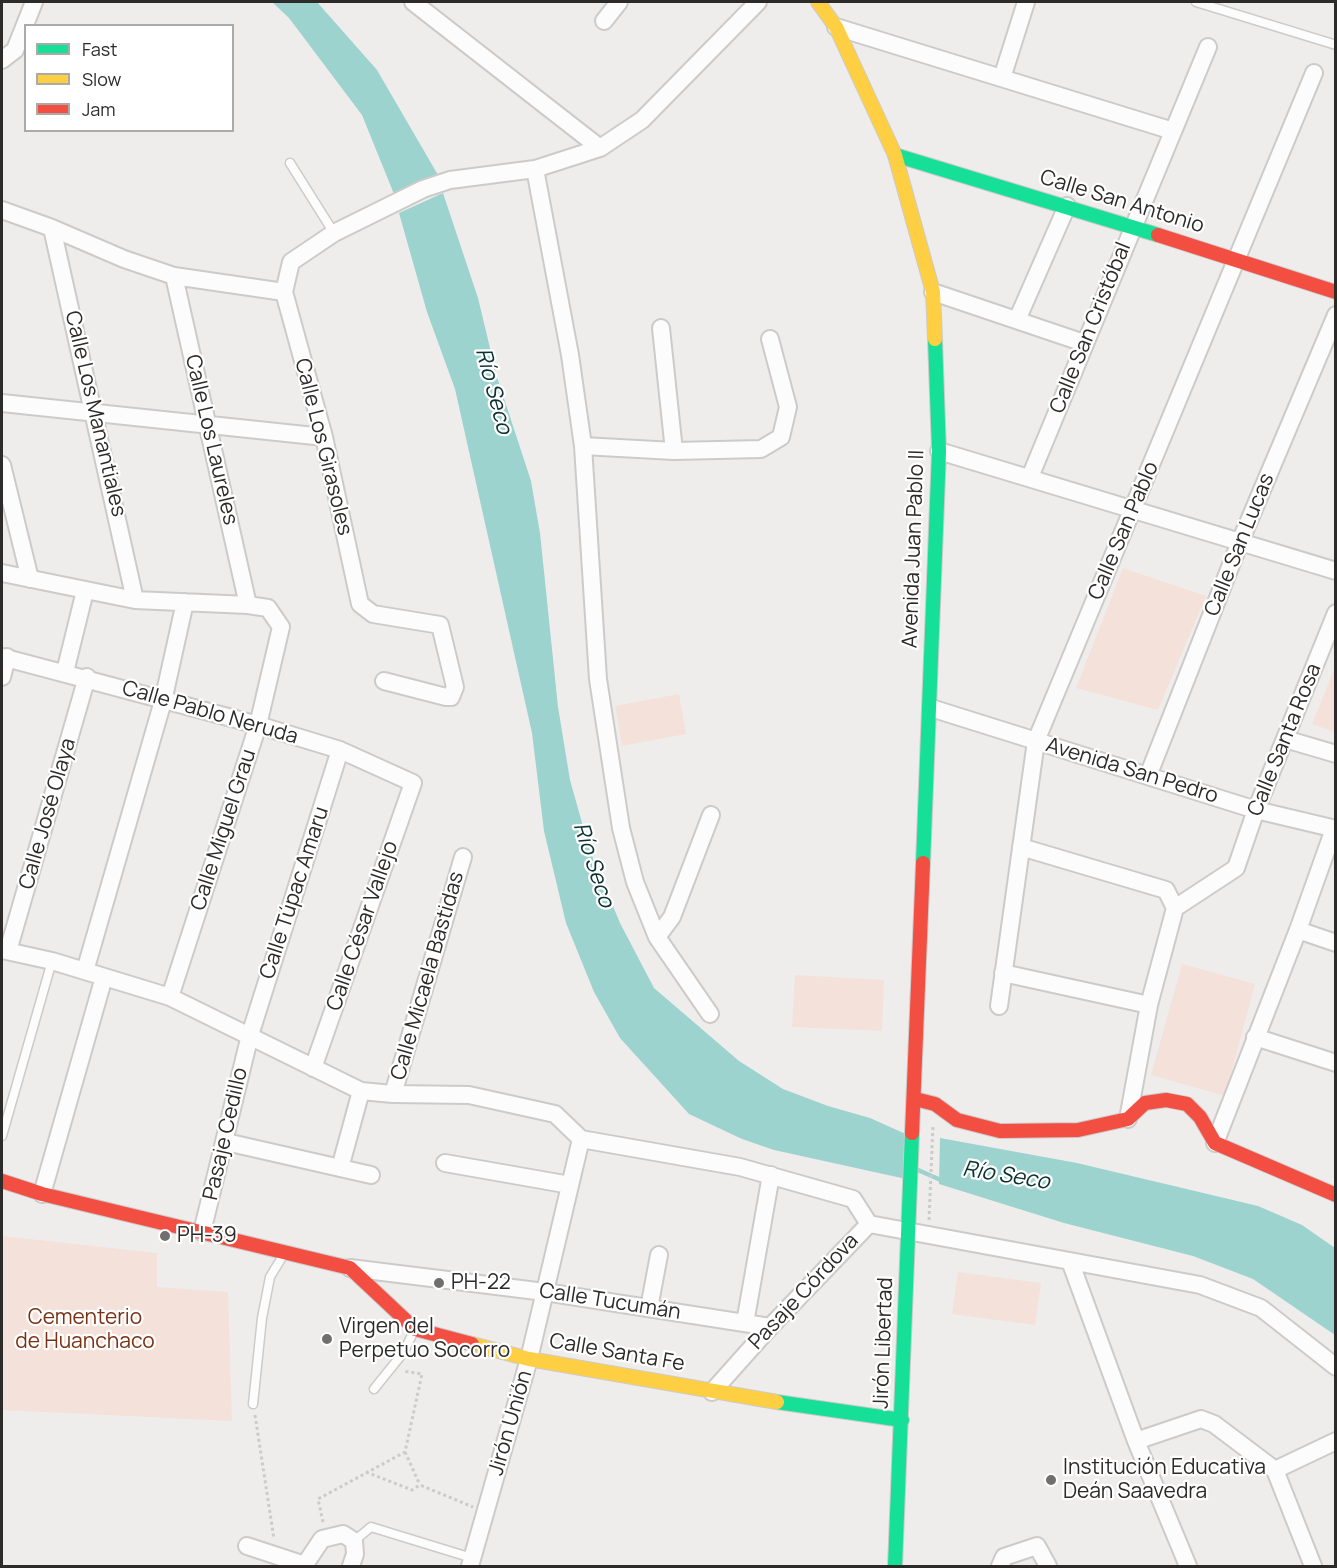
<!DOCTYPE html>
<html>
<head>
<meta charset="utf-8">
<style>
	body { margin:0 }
	#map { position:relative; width:1337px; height:1568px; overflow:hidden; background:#efedeb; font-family:Manrope,sans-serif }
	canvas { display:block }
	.frame { position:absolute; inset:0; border:3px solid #2c2b2a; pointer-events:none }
	.legend { position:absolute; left:24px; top:24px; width:210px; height:108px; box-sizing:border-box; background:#fff; border:2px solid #abaaaa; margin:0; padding:8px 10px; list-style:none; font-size:18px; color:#2c2b2a }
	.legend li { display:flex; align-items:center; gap:12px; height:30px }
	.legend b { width:30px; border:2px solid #abaaaa }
</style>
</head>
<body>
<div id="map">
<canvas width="1337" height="1568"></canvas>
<div class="frame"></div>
<ul class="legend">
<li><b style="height:8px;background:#16e098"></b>Fast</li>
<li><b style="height:8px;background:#ffcf43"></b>Slow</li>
<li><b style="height:8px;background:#f24e42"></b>Jam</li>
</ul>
</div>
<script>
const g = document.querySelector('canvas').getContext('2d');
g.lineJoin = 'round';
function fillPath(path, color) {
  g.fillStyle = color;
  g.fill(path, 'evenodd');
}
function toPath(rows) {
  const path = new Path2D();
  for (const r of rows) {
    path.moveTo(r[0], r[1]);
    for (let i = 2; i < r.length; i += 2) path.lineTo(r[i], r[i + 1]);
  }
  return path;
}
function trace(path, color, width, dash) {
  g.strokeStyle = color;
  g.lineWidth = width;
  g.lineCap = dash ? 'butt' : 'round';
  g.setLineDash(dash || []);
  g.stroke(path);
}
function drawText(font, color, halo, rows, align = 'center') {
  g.font = font + ' Manrope,sans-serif';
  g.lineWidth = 4.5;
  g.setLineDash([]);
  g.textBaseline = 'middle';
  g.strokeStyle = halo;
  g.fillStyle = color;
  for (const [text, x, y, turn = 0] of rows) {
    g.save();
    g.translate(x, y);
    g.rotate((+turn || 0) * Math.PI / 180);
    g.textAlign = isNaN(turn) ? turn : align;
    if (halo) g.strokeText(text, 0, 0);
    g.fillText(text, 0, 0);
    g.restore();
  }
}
const green = toPath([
	[1123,568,1206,596,1158,710,1076,688],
	[1335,667,1336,732,1335,732,1312,724],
	[679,694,686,734,622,746,615,706],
	[1182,964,1255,984,1225,1096,1151,1075],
	[795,975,884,980,882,1031,792,1027],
	[2,1236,157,1253,157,1287,228,1292,232,1421,2,1410],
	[958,1272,1041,1283,1035,1325,952,1314]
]);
const water = toPath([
	[272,2,317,2,377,70,438,175,394,194,362,115,289,18],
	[443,193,478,298,497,377,531,481,540,533,558,707,570,780,590,851,620,923,654,988,739,1061,783,1089,828,1106,870,1118,908,1135,906,1179,774,1150,742,1139,689,1114,620,1038,594,992,566,923,544,831,532,733,455,389,427,312,399,213],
	[940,1138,1077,1163,1258,1206,1302,1225,1335,1248,1335,1335,1253,1279,1193,1256,1064,1223,939,1184]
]);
const stream = toPath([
	[918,1170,943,1181]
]);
const path = toPath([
	[929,1220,933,1125],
	[255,1415,274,1539],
	[405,1452,420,1485],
	[366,1472,412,1490,420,1485,473,1507],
	[323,1522,318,1499,405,1452,422,1374,403,1371]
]);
const lane = toPath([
	[1196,2,1336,45],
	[290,163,334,233],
	[2,1136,52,961],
	[374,1389,403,1353,415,1329],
	[253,1404,262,1318,270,1277,284,1254],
	[354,1541,371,1527,472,1558]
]);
const street = toPath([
	[413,2,600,148],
	[604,21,619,2],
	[836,27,1173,131],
	[2,60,15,50,34,2],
	[1002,78,1026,2],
	[535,169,570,355,583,446,598,679,621,828,635,882,657,937,710,1014],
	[2,210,52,228,124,259,174,276,284,292],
	[52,228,135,600],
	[174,276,248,605],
	[933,292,1084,343],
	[1017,320,1067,206],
	[661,328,674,451],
	[2,403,324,437],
	[583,446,674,451,761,449,781,437,788,407,770,339],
	[939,451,1336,571],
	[2,465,30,579],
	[1030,477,1208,47],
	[2,573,135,600,248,605,268,608,281,627,258,725,170,997],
	[2,657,258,725,340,750,413,783,313,1068],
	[65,672,85,591],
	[2,677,7,657],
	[384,681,446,697,451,697,455,687,440,625,373,614,360,604,324,437,284,292,291,262,334,233,423,189,450,180,535,169,600,148,642,120,758,2],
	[931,708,1256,810,1336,829],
	[1285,739,1336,754],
	[1148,776,1240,542,1336,315],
	[1021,847,1166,890,1175,908],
	[1298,930,1336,943],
	[657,937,672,917,711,815],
	[2,950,52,961,170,997,361,1091,393,1094,469,1095,555,1114,581,1139,740,1167,853,1199,869,1224],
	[8,951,87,677],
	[85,971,163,701,185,602],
	[1003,973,1149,1005],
	[999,1006,1036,741,1314,73],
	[1255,1037,1336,1063],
	[393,1094,463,857],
	[1128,1119,1149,1005,1175,908,1236,868,1256,810,1336,613],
	[226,1142,371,1175],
	[1215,1143,1298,930,1334,829],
	[445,1163,570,1185],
	[340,1168,361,1091],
	[42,1194,104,977],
	[202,1232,250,1035,340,750],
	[1070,1261,1136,1441,1188,1566],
	[350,1268,545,1292,770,1327],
	[649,1308,659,1255],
	[745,1323,771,1175],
	[712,1392,770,1327,869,1224,1200,1285,1261,1308,1336,1367],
	[1136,1441,1201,1419,1214,1424,1275,1470,1313,1566],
	[1275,1470,1336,1441],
	[247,1546,305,1565],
	[304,1566,322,1539,343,1534,354,1541,355,1554,351,1566],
	[470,1566,529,1359,581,1139],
	[1000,1566,1004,1557,1037,1546,1048,1566]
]);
const fast = toPath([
	[895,155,1158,235],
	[923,863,939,451,935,339],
	[777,1402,902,1420],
	[895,1566,912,1133]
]);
const slow = toPath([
	[818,2,836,27,895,155,933,292,935,339],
	[472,1344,529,1359,777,1402]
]);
const jam = toPath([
	[1158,235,1336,292],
	[915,1099,935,1104,957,1120,1000,1131,1078,1130,1128,1119,1145,1103,1166,1100,1187,1104,1200,1117,1215,1143,1336,1195],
	[912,1133,923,863],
	[2,1181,42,1194,350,1268,415,1329,472,1344]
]);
const markers = [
	[165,1236,6,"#706f6e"],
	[439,1283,6,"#706f6e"],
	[327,1339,6,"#706f6e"],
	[1051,1480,6,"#706f6e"]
];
const streetNames = [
	["Calle San Antonio",1122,202,17],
	["Calle San Cristóbal",1091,328,-68],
	["Calle Los Manantiales",95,414,77],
	["Calle Los Laureles",211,440,77],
	["Calle Los Girasoles",323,447,76],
	["Calle San Pablo",1124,531,-67],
	["Calle San Lucas",1240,545,-68],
	["Avenida Juan Pablo II",914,549,-88],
	["Calle Pablo Neruda",210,713,16],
	["Calle Santa Rosa",1285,740,-68],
	["Avenida San Pedro",1132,771,17],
	["Calle José Olaya",48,814,-74],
	["Calle Miguel Grau",224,830,-72],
	["Calle Túpac Amaru",295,893,-72],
	["Calle César Vallejo",363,926,-71],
	["Calle Micaela Bastidas",428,976,-74],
	["Pasaje Cedillo",226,1134,-77],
	["Pasaje Córdova",804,1292,-47],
	["Calle Tucumán",610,1302,9],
	["Jirón Libertad",884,1343,-88],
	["Calle Santa Fe",617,1353,10],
	["Jirón Unión",511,1423,-74]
];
const poiNames = [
	["PH-39",177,1236],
	["PH-22",451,1283],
	["Virgen del",339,1327],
	["Perpetuo Socorro",339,1351],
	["Institución Educativa",1063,1468],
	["Deán Saavedra",1063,1492]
];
const parkNames = [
	["Cementerio",85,1318],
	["de Huanchaco",85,1342]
];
const waterNames = [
	["Río Seco",493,391,75],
	["Río Seco",593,865,72],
	["Río Seco",1006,1176,9]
];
fillPath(green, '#f4e1da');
fillPath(water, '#9cd3ce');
trace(stream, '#9cd3ce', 4.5);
trace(lane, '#cdcbca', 11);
trace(street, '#cdcbca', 20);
trace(fast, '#cdcbca', 16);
trace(slow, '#cdcbca', 16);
trace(jam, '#cdcbca', 16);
trace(path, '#cbcbcb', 3, [3, 3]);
trace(lane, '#fdfcfc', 8);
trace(street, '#fdfcfc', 16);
trace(fast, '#16e098', 14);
trace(slow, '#ffcf43', 14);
trace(jam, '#f24e42', 14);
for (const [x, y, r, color] of markers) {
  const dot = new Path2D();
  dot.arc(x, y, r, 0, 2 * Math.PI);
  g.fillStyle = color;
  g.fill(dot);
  trace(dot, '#fff', 2);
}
drawText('21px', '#2c2b2a', '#fff', streetNames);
drawText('21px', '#2c2b2a', '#fff', poiNames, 'left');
drawText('21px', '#7a3215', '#fff', parkNames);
drawText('italic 22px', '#0b3230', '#fff', waterNames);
</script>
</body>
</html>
